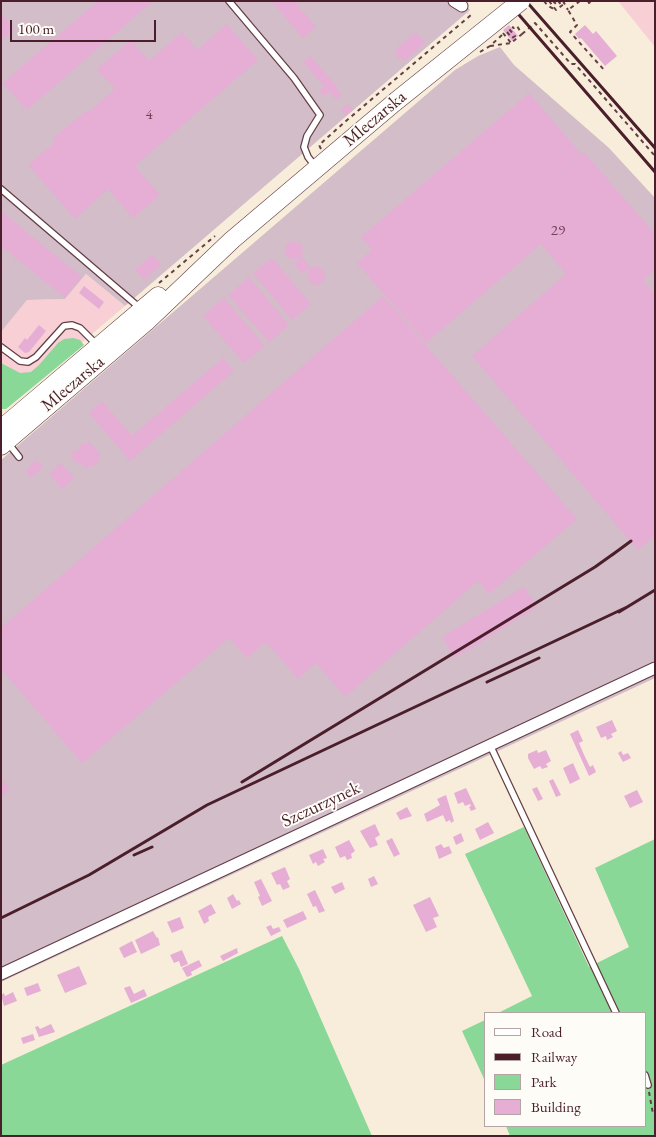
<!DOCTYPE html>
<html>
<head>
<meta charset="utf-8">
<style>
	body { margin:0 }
	#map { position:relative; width:656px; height:1137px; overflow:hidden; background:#f7edda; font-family:"EB Garamond",serif }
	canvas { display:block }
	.frame { position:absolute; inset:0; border:2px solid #4a1f2b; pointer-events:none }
	.legend { position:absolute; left:484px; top:1012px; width:162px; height:115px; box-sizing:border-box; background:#fdfcf7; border:1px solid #b5a4a5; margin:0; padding:6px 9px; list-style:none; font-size:15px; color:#4a1f2b }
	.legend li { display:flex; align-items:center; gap:10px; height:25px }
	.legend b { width:25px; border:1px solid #b5a4a5 }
	.scale { position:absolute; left:10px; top:20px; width:146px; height:22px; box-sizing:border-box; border:2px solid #4a1f2b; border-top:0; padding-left:6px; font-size:15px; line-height:18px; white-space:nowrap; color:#4a1f2b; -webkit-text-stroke:4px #fdfcf7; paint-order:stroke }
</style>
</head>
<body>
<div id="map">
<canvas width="656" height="1137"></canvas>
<div class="frame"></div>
<ul class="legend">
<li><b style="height:6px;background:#fff"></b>Road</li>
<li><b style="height:6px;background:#4a1f2b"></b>Railway</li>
<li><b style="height:14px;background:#89d897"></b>Park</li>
<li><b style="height:14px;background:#e6aed5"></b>Building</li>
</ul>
<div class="scale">100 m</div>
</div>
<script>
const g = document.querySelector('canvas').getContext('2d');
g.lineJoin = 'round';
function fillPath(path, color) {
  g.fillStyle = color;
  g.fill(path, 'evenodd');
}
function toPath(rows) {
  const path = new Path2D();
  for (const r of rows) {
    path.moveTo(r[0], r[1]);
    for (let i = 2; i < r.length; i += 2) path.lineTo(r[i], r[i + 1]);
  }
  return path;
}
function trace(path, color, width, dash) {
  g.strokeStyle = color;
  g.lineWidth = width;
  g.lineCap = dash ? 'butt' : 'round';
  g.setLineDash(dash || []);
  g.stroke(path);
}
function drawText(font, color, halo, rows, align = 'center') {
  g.font = font + ' "EB Garamond",serif';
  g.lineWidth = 4;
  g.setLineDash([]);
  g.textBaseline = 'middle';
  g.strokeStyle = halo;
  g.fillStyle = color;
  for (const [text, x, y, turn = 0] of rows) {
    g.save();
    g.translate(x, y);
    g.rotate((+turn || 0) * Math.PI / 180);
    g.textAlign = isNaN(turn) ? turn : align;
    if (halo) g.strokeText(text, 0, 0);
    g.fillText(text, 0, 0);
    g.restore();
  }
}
const built = toPath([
	[618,1,655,1,655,47],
	[86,274,125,306,7,406,1,401,1,332,27,300,65,299]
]);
const industrial = toPath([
	[1,1,463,1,470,10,125,306,86,274,65,299,27,300,1,332],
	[500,47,514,65,609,148,655,198,655,678,1,982,1,460,455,70,478,56]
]);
const green = toPath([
	[73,338,80,340,84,345,6,409,1,409,1,363,20,373,31,372,39,365,58,343,64,339],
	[524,827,589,967,629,947,595,868,655,839,655,1136,510,1136,506,1126,645,1126,645,1013,498,1013,532,996,465,854],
	[282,936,299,969,372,1136,1,1136,1,1065],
	[485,1020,485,1081,462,1031]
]);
const building = toPath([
	[98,1,153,1,27,110,3,83],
	[271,1,294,1,316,27,303,38],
	[1,13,14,29,1,40],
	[227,24,258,60,135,166,160,195,133,218,108,189,75,219,28,165,55,142,52,139,87,110,89,112,115,89,97,69,131,40,149,61,182,32,197,50],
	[509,25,518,36,512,41,503,30],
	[585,25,593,34,596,31,617,56,605,66,581,38,579,39,575,34],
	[416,32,425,43,404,61,401,57,398,59,395,56,398,54,395,50],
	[310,56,334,83,337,84,336,88,342,95,336,100,329,92,324,96,319,91,324,86,303,62],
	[529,93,581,154,510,216,584,152,655,234,655,270,643,280,655,294,655,535,638,550,472,356,566,274,541,244,426,343,357,263,372,250,361,237],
	[348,104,353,110,346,116,341,110],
	[1,211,82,277,65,298,1,246],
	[293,241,301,244,303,252,301,256,311,268,316,266,324,270,325,279,320,285,311,284,307,276,309,270,307,269,302,274,294,264,299,260,298,258,292,259,288,258,285,254,286,245],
	[153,255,161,265,144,280,135,269],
	[272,258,311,304,292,320,253,273],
	[249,277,289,325,269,342,228,295],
	[84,286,104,302,99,309,79,293],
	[383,296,577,519,489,594,478,581,345,697,316,663,298,679,266,642,247,658,229,638,82,763,1,669,1,628],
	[224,298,265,346,244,363,203,316],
	[39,325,46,331,29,352,25,353,18,347,25,338,27,340],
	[223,358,234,371,130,461,89,413,102,401,132,436],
	[89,441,101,455,97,458,99,461,92,467,91,465,86,469,80,462,78,464,70,455,76,449,78,451,80,449,79,447,83,443,85,445],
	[37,460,43,467,31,478,25,470],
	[61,463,74,478,62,489,49,474],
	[524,587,537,607,455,658,442,637],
	[612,720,617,731,611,734,613,737,607,740,606,736,601,738,596,727],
	[578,730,583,741,579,743,585,757,590,767,593,765,596,772,589,776,570,734],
	[537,750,538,753,546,750,551,761,546,764,548,767,542,769,540,766,534,769,528,758,528,754],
	[621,751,623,755,628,753,631,758,623,762,618,753],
	[573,763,580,779,570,784,563,768],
	[1,779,10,789,1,796],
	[553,779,561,795,556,797,549,781],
	[537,787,543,799,538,801,532,789],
	[466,788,476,809,471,811,469,807,471,806,470,804,465,806,463,802,458,804,454,793],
	[637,790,643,802,630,808,624,796],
	[446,795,454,821,451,823,450,820,446,822,443,815,427,822,424,814,440,805,437,799],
	[407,807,412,816,400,820,396,813],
	[488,822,494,833,480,840,475,829],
	[375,824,380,835,375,838,378,845,370,848,360,831],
	[461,833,464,841,456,845,453,837],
	[392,838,400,854,394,857,386,841],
	[349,840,355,851,351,854,352,858,347,860,345,856,340,858,335,847],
	[441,844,444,848,449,846,452,853,439,859,435,847],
	[323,849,327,858,323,859,325,862,318,866,316,862,313,864,309,855],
	[285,867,290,879,287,881,290,887,283,890,280,884,277,885,271,873],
	[374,876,378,884,371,887,368,879],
	[261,879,272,901,262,906,258,897,260,896,254,882],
	[342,882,345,889,335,894,331,887],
	[315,890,325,911,319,913,316,906,313,907,307,894],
	[233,894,237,901,239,900,241,904,232,909,227,898],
	[430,897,439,916,433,918,437,927,426,932,413,905],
	[211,904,216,913,208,917,209,921,204,924,198,911],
	[303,911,307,919,287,928,283,920],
	[180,917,184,928,172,933,167,922],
	[271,925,273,929,279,927,281,931,271,936,266,927],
	[153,931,157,938,158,937,160,945,141,954,135,940],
	[132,941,137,952,124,958,119,948],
	[237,948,238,953,223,961,220,956],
	[182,950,188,964,181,967,179,961,174,963,170,955],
	[199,960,202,966,191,972,192,975,187,977,182,968],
	[79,966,87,984,65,993,57,975],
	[38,983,41,991,27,996,24,988],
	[130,986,134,994,144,989,147,996,131,1003,124,988],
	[13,992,17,1001,4,1006,1,995,4,993,5,996],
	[51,1024,55,1032,39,1037,35,1027,38,1026,40,1029],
	[33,1034,35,1040,23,1044,21,1038]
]);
const path = toPath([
	[544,1,548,6,554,9],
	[549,1,556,10,565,3],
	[553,1,557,5,560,3,558,1],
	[563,1,568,10],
	[580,1,568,10,577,25,570,32,605,71],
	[588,1,589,3,592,1],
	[507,32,512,38,515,36,509,29],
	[503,33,511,43],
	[522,34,535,23,571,64,575,64,655,156],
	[490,46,511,43,522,34,517,26,514,28,512,27],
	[480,52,490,46,502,35],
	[321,149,319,145,346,121,471,15,468,13],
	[159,283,215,236],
	[649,1092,653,1114,655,1115]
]);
const lane = toPath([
	[229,1,294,78,320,115,307,136,304,147,308,157,315,166],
	[1,189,140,308],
	[1,347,20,361,28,362,36,357,64,326,72,325,80,328,97,345],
	[8,443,19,457],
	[490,745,616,1013],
	[645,1075,648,1085]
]);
const street = toPath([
	[454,1,462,6],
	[1,974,655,668]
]);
const primary = toPath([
	[1,429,158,296],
	[1,446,146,322,232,240,395,102]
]);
const rail = toPath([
	[507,1,655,172],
	[526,1,655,148],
	[612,555,631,541],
	[619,612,655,590],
	[487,682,539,658],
	[242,782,595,567,616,552],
	[134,855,152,847],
	[1,918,89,875,207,805,625,608]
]);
const primaryBridge = toPath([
	[395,102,521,1]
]);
const numberNames = [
	["4",149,115],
	["29",558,231]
];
const streetNames = [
	["Mleczarska",375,119,-40],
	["Mleczarska",73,384,-40],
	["Szczurzynek",321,805,-25]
];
fillPath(built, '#f7cfd5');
fillPath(industrial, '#d2bdc8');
fillPath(green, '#89d897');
fillPath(building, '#e6aed5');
trace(lane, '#643e45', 8);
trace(street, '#643e45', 13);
trace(primary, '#643e45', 19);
trace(path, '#643e45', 2, [4, 4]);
trace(lane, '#fff', 5.5);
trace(street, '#fff', 11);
trace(primary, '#fff', 18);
trace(rail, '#4a1f2b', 3);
trace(primaryBridge, '#643e45', 19, []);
trace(primaryBridge, '#fff', 18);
drawText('15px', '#714356', null, numberNames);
drawText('18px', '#4a1f2b', '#fdfcf7', streetNames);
</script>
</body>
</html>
